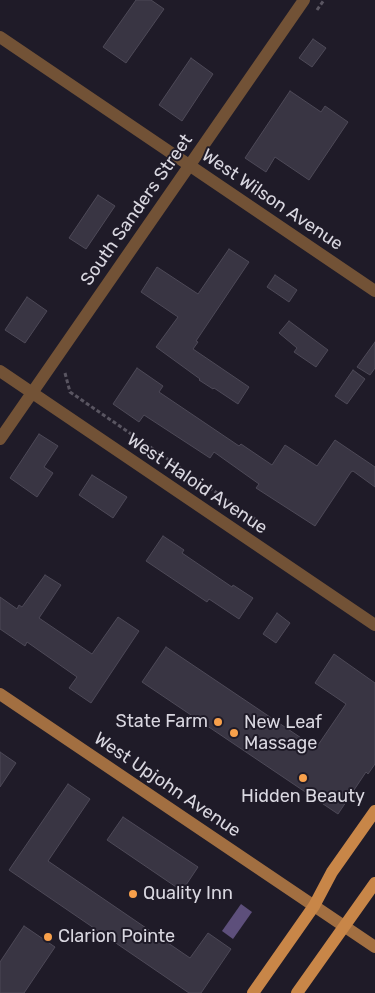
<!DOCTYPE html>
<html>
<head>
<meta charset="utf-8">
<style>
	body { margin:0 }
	canvas { display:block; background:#1f1b28 }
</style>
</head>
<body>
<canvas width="375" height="993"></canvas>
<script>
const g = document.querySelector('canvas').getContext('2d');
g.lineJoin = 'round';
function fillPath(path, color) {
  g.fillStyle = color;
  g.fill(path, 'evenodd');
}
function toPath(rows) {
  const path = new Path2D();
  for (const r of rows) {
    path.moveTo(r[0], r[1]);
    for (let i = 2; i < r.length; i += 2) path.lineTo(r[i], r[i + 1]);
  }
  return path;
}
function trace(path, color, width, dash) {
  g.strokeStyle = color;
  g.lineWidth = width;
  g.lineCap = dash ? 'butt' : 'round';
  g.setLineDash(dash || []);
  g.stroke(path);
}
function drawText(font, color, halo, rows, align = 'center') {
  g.font = font + ' Rubik,sans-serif';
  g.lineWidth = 4;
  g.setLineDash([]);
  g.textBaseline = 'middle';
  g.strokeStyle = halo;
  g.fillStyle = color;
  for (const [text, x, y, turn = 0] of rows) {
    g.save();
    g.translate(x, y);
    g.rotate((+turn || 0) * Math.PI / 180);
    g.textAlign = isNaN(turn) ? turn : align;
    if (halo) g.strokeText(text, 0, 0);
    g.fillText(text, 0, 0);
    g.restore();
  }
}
const water = toPath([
	[241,904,252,912,233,939,222,931]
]);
const building = toPath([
	[136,0,151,0,164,9,126,63,103,47,136,0],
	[313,39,326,48,312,67,299,58,313,39],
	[191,58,213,74,182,121,159,105,191,58],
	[290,91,321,112,325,106,348,122,309,180,275,157,266,172,245,158,290,91],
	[98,195,115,206,86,249,69,238,98,195],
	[229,249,249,262,196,341,198,342,193,349,249,387,238,404,214,388,213,389,199,380,200,379,156,347,178,317,141,292,157,267,198,294,229,249],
	[275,275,297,290,289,302,267,287,275,275],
	[27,297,47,311,25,343,5,330,27,297],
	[289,321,328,350,316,367,294,352,297,348,279,333,289,321],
	[375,342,375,368,370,375,357,367,375,342],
	[137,368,163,386,159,392,239,446,241,444,272,465,285,445,317,466,335,440,375,467,375,487,353,471,351,472,315,526,256,488,259,484,214,452,210,458,144,415,139,422,113,404,137,368],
	[353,370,365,379,347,404,335,396,353,370],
	[39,434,58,446,44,467,53,473,37,497,10,478,39,434],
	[92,475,127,497,113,518,79,495,92,475],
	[163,536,184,550,182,553,232,587,233,585,253,598,239,619,209,599,207,602,146,561,163,536],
	[45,575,61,585,39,618,92,654,118,617,139,631,91,703,69,688,77,677,27,642,25,646,0,629,0,597,17,609,19,605,22,607,45,575],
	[277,613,290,623,276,643,263,634,277,613],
	[166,647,316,748,346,704,315,683,334,654,375,683,375,764,368,774,366,772,338,814,142,682,166,647],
	[0,752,16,763,0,787,0,752],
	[68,784,90,799,48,861,190,958,208,933,231,949,201,993,189,993,9,870,68,784],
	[123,817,198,867,182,891,107,840,123,817],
	[24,926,55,947,24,993,0,993,0,962,24,926]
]);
const path = toPath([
	[317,10,324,0],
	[65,373,70,392,255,519]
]);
const street = toPath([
	[0,37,375,291],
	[0,371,375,625],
	[0,439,304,0]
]);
const secondary = toPath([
	[0,694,375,947]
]);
const primary = toPath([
	[253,993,314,906,332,872,375,811],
	[297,993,375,883]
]);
const markers = [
	[218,722,5,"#f8a04b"],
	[234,733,5,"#f8a04b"],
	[303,778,5,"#f8a04b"],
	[133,894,5,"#f8a04b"],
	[48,937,5,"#f8a04b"]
];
const streetNames = [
	["West Wilson Avenue",272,200,34],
	["South Sanders Street",137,210,-55],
	["West Haloid Avenue",197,484,34],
	["West Upjohn Avenue",167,785,34]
];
const poiNames = [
	["State Farm",208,722,"right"],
	["New Leaf",244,723],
	["Massage",244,744],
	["Hidden Beauty",303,797,"center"],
	["Quality Inn",143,894],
	["Clarion Pointe",58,937]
];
fillPath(water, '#5d4f7b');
fillPath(building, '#393543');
trace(building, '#4d4957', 1);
trace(path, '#595561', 3, [4, 2.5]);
trace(street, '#725236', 12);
trace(secondary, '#a26f41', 12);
trace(primary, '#c88648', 12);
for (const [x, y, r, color] of markers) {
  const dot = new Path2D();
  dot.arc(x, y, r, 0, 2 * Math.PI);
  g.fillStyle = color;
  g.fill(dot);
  trace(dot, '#1f1b28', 2);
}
drawText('18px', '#d9d7e0', '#1f1b28', streetNames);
drawText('18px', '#d9d7e0', '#1f1b28', poiNames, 'left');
</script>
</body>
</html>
